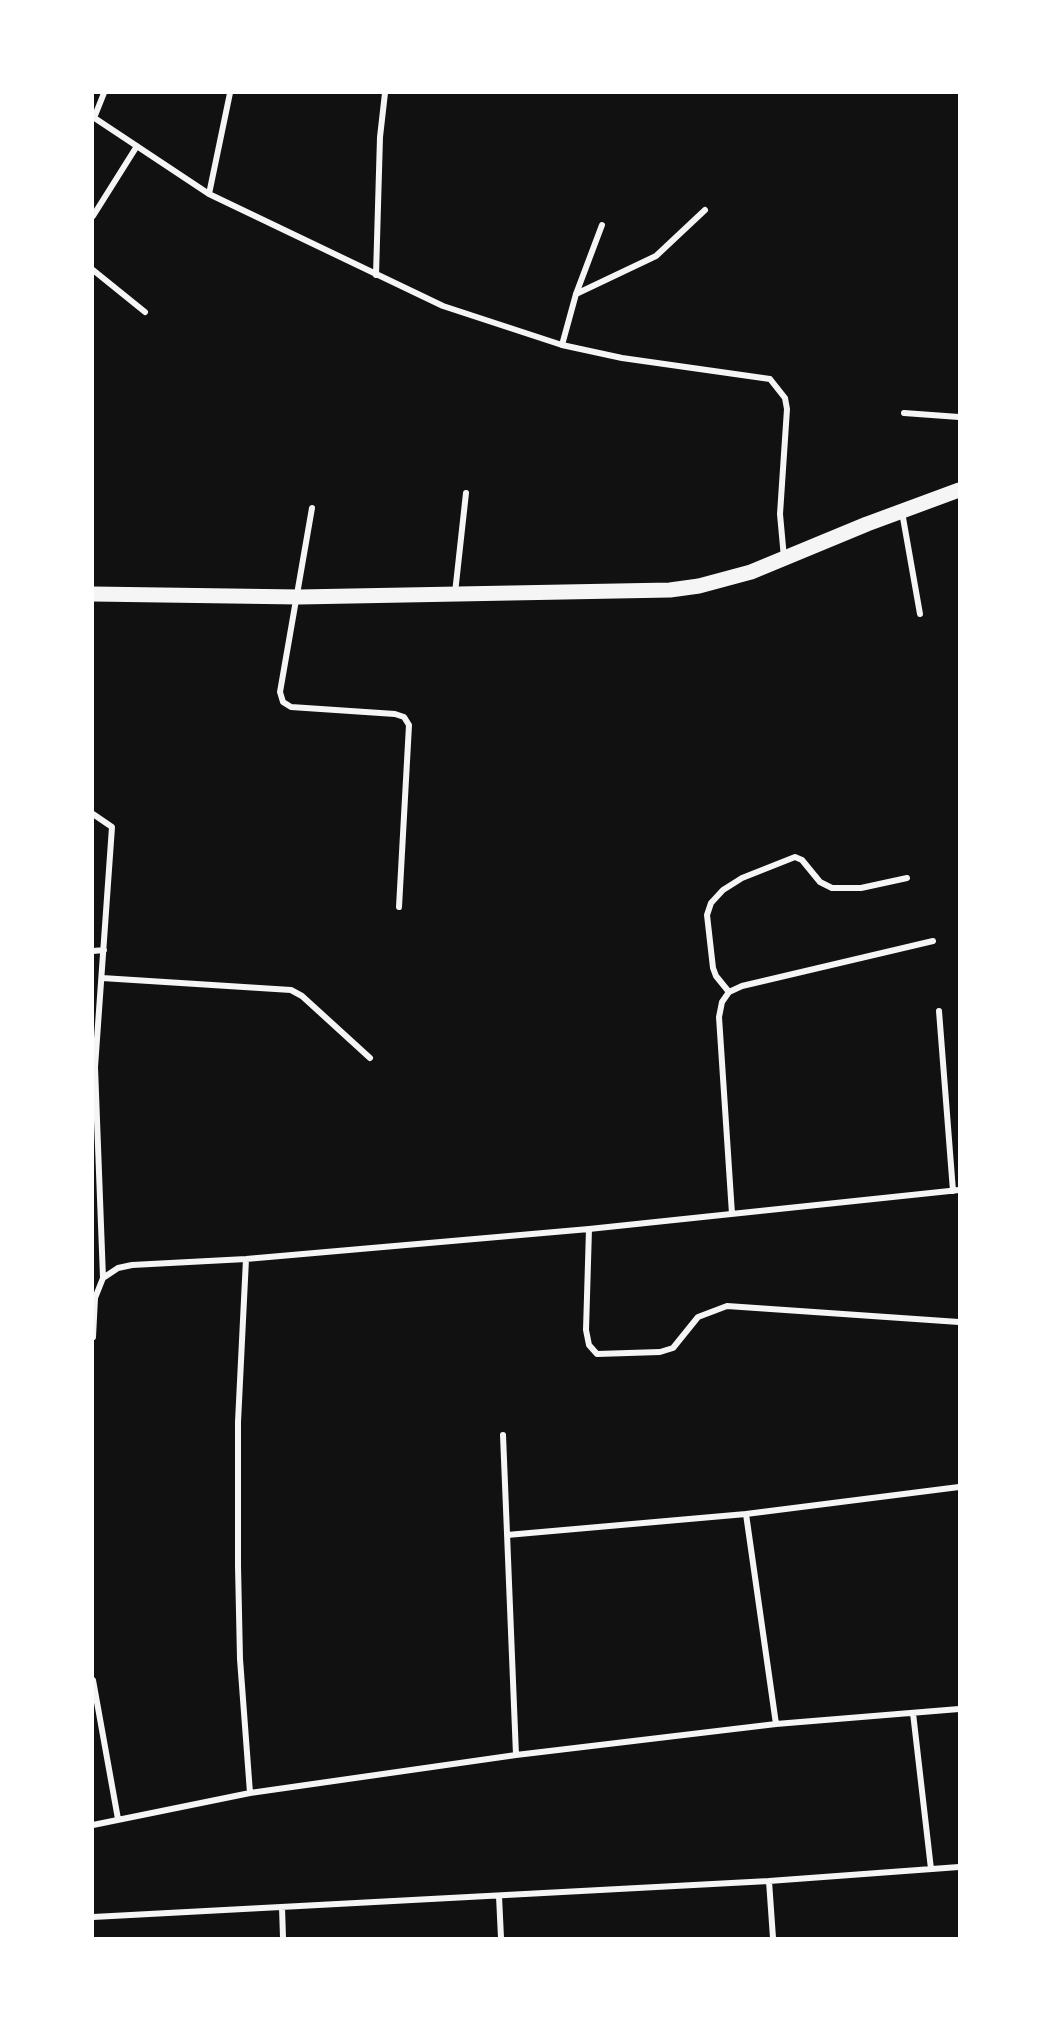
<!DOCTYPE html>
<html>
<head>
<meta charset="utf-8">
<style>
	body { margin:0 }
	#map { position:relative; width:1052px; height:2031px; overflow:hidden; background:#111; font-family:"Alegreya Sans",sans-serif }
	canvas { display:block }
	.frame { position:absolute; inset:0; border:94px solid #fff; pointer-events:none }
</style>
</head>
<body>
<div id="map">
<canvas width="1052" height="2031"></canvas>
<div class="frame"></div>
</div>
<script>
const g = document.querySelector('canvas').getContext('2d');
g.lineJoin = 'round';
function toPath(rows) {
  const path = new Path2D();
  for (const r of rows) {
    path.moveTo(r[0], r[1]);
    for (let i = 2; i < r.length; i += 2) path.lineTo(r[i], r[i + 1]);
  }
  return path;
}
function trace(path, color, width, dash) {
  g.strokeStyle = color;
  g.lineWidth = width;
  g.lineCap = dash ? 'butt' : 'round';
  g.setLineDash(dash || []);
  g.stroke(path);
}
const minor = toPath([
	[93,117,209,194,443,306,562,345,622,358,770,379,785,398,787,409,780,514,784,558],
	[94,118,104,93],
	[209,194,230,93],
	[93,216,137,146],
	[93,270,145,312],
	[376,275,380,137,385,93],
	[576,294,656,256,705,210],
	[562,345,576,294,602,225],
	[904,413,959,417],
	[312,508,280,692,283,702,291,707,395,714,404,717,409,725,399,907],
	[902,512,920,614],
	[455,593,466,493],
	[93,814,112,827,95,1067,103,1278],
	[93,951,104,950],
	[102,978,291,990,302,996,370,1058],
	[729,992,716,976,713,968,707,915,711,903,723,890,742,878,795,857,802,860,820,882,832,888,861,888,907,878],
	[939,1011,953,1191],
	[732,1214,719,1017,722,1002,729,992,742,986,933,941],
	[589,1229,586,1330,589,1345,597,1354,660,1352,673,1348,698,1317,727,1306,959,1322],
	[246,1259,238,1422,238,1566,240,1659,250,1793],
	[93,1337,95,1298,103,1278,118,1268,132,1265,246,1259,589,1229,959,1190],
	[503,1435,516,1755],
	[746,1514,776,1724],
	[507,1535,746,1514,959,1487],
	[93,1680,118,1819],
	[913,1713,931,1869],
	[93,1825,250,1793,516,1755,776,1724,959,1709],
	[769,1881,773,1938],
	[499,1896,501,1938],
	[282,1907,283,1938],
	[93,1917,769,1881,959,1867]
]);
const primary = toPath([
	[93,594,299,597,670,590,699,586,751,572,867,524,959,490]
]);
trace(minor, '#f5f5f5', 6);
trace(primary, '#f5f5f5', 15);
</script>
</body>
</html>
